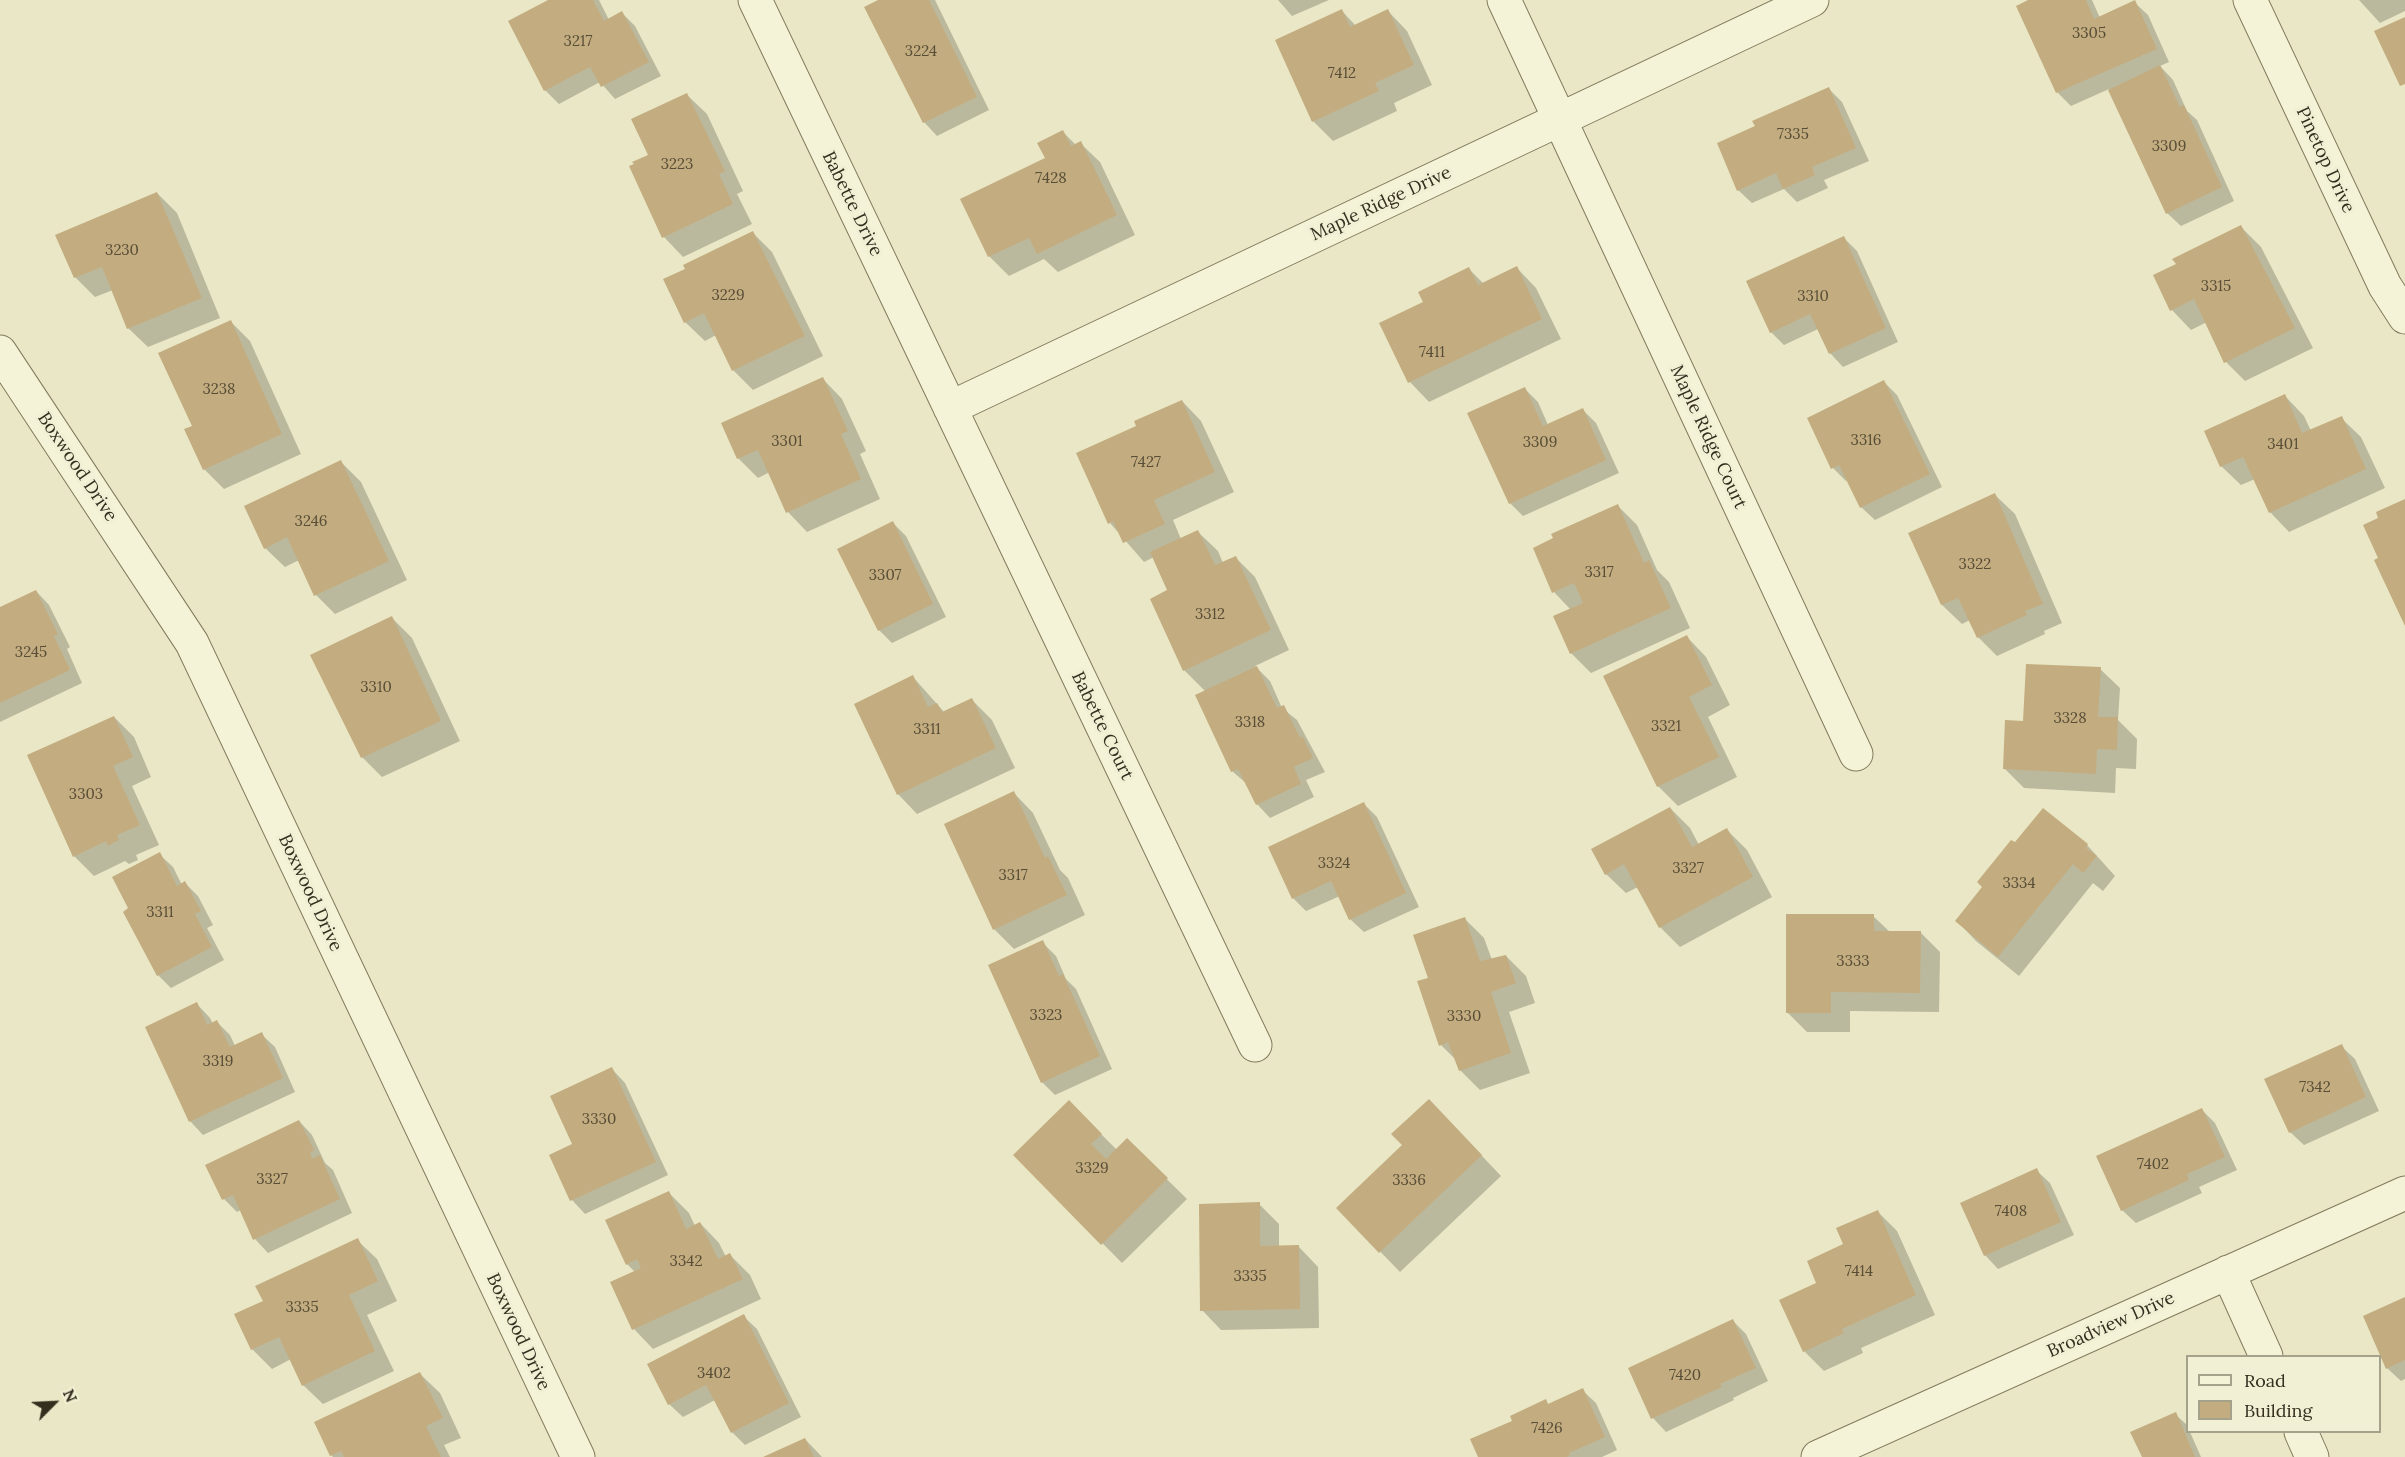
<!DOCTYPE html>
<html>
<head>
<meta charset="utf-8">
<style>
	body { margin:0 }
	#map { position:relative; width:2405px; height:1457px; overflow:hidden; background:#e9e7c5; font-family:Lora,serif }
	canvas { display:block }
	.legend { position:absolute; left:2186px; top:1355px; width:195px; height:78px; box-sizing:border-box; background:#f1f0d4; border:2px solid #a5a28c; margin:0; padding:8px 10px; list-style:none; font-size:18px; color:#342e1f }
	.legend li { display:flex; align-items:center; gap:12px; height:30px }
	.legend b { width:30px; border:2px solid #a5a28c }
	.north { position:absolute; left:24px; top:1373px; width:60px; height:60px; -webkit-text-stroke:4px #f1f0d4; paint-order:stroke; rotate:66deg; font-size:16px; font-weight:700; line-height:24px; text-align:center; color:#342e1f }
	.north::after { content:''; display:block; margin:auto; width:21px; height:27px; background:#342e1f; clip-path:polygon(50% 0,100% 100%,50% 72%,0 100%) }
</style>
</head>
<body>
<div id="map">
<canvas width="2405" height="1457"></canvas>
<ul class="legend">
<li><b style="height:8px;background:#f5f3d7"></b>Road</li>
<li><b style="height:16px;background:#c3ac7f"></b>Building</li>
</ul>
<div class="north">N</div>
</div>
<script>
const g = document.querySelector('canvas').getContext('2d');
g.lineJoin = 'round';
function fillPath(path, color) {
  g.fillStyle = color;
  g.fill(path, 'evenodd');
}
function toPath(rows) {
  const path = new Path2D();
  for (const r of rows) {
    path.moveTo(r[0], r[1]);
    for (let i = 2; i < r.length; i += 2) path.lineTo(r[i], r[i + 1]);
  }
  return path;
}
function trace(path, color, width, dash) {
  g.strokeStyle = color;
  g.lineWidth = width;
  g.lineCap = dash ? 'butt' : 'round';
  g.setLineDash(dash || []);
  g.stroke(path);
}
function drawText(font, color, halo, rows, align = 'center') {
  g.font = font + ' Lora,serif';
  g.lineWidth = 6;
  g.setLineDash([]);
  g.textBaseline = 'middle';
  g.strokeStyle = halo;
  g.fillStyle = color;
  for (const [text, x, y, turn = 0] of rows) {
    g.save();
    g.translate(x, y);
    g.rotate((+turn || 0) * Math.PI / 180);
    g.textAlign = isNaN(turn) ? turn : align;
    if (halo) g.strokeText(text, 0, 0);
    g.fillText(text, 0, 0);
    g.restore();
  }
}
const shadow = toPath([
	[551,0,599,0,609,20,622,13,635,26,661,76,615,99,600,82,559,104,545,90,510,21],
	[881,0,935,0,989,110,937,136,924,122],
	[1278,0,1329,0,1292,16],
	[2032,0,2092,0,2100,18,2134,2,2148,15,2169,62,2160,66,2173,80,2187,111,2197,120,2234,201,2181,226,2167,213,2109,89,2071,106,2058,93,2018,6],
	[2359,0,2405,0,2405,11,2380,23],
	[1342,11,1356,26,1388,11,1407,31,1432,85,1394,103,1397,111,1333,141,1313,121],
	[1829,89,1842,102,1869,161,1824,180,1828,188,1797,202,1784,189,1752,203,1738,190,1757,127],
	[687,95,707,114,743,191,737,194,752,224,683,257,664,237,650,155],
	[1063,132,1076,145,1080,143,1100,162,1135,235,1058,272,1044,259,1009,276,989,256],
	[157,193,177,213,220,318,148,347,128,328,113,290,95,297,75,277],
	[2241,227,2261,247,2313,348,2245,381,2226,362,2207,322,2191,330,2172,310,2155,276,2178,265],
	[753,233,772,252,823,356,753,390,733,370,716,335,705,341,685,322],
	[1844,238,1857,251,1898,342,1843,367,1830,353,1818,329,1784,345,1771,332],
	[1517,268,1536,288,1561,339,1429,402,1410,382,1381,324,1425,303,1469,269,1484,284],
	[230,321,250,341,301,454,224,489,204,469],
	[823,379,842,399,866,451,860,454,880,499,807,532,788,512,770,472,758,478,738,458],
	[1883,381,1897,395,1942,487,1875,520,1861,507,1848,480,1846,481,1833,468],
	[1525,389,1538,402,1548,425,1583,410,1596,423,1619,473,1523,516,1510,503],
	[2285,396,2304,416,2311,431,2341,418,2361,437,2385,488,2289,532,2270,512,2255,479,2241,485,2221,466],
	[1182,401,1201,421,1234,492,1173,520,1181,539,1198,532,1218,551,1223,563,1236,558,1255,577,1289,650,1255,666,1270,681,1282,708,1297,720,1325,772,1306,780,1314,797,1270,818,1257,804,1247,784,1232,771,1206,692,1184,670,1169,591,1154,557,1144,562,1110,523,1138,426],
	[341,462,361,482,407,580,335,614,316,595,299,560,285,567,265,548],
	[1995,495,2015,514,2062,623,2044,631,2045,634,1997,656,1978,637,1970,620,1962,624,1942,605,1910,533],
	[1617,505,1637,525,1657,570,1669,582,1690,628,1591,673,1571,653,1571,610,1554,592],
	[893,523,906,536,946,617,892,643,879,630],
	[36,591,49,605,70,647,67,649,82,683,0,722,0,608],
	[392,618,412,638,460,741,382,777,362,757],
	[1687,637,1706,657,1730,705,1708,717,1737,777,1678,806,1658,786,1605,677],
	[2100,669,2120,688,2118,720,2137,739,2136,769,2116,768,2115,793,2024,788,2004,768,2024,723],
	[913,677,945,713,972,700,992,720,1015,768,917,814,898,794],
	[114,717,134,737,151,777,132,786,159,845,136,855,138,860,129,864,125,861,94,876,74,856],
	[1014,793,1033,813,1060,870,1068,878,1085,915,1014,949,994,929],
	[1364,804,1377,817,1419,907,1364,932,1350,919,1340,896,1306,911,1293,898],
	[1670,808,1690,828,1699,845,1727,830,1747,850,1772,897,1680,947,1660,927,1638,887,1626,893,1606,874],
	[2015,844,2087,845,2115,876,2103,891,2093,883,2019,976,1976,941,1957,921],
	[159,854,173,867,182,885,185,883,198,896,213,925,207,928,224,960,171,988,158,975,130,909],
	[1873,916,1890,932,1921,933,1940,952,1939,1012,1850,1011,1850,1032,1807,1032,1787,1012],
	[1465,919,1484,938,1492,960,1506,956,1526,976,1535,1003,1509,1012,1530,1073,1480,1090,1460,1070,1457,1061,1441,1045,1430,979],
	[1042,942,1056,956,1066,979,1076,989,1112,1069,1055,1095,1042,1082],
	[197,1004,210,1018,213,1024,217,1022,230,1035,235,1046,261,1034,275,1047,295,1092,203,1135,190,1121],
	[2341,1046,2355,1059,2379,1111,2304,1145,2290,1132],
	[612,1069,625,1083,668,1175,585,1214,572,1200,551,1155,574,1144],
	[1069,1102,1117,1150,1127,1140,1187,1199,1122,1263,1015,1155],
	[2202,1110,2215,1123,2237,1170,2199,1187,2202,1193,2136,1223,2122,1210],
	[1448,1120,1501,1176,1400,1272,1338,1208],
	[299,1121,312,1135,325,1163,333,1170,352,1213,268,1253,255,1239,241,1210,237,1212,224,1199],
	[2036,1170,2050,1183,2074,1235,1998,1269,1985,1255],
	[669,1193,689,1213,695,1226,700,1223,719,1243,726,1257,730,1255,750,1275,761,1299,653,1349,634,1329,635,1272,627,1264],
	[1259,1204,1279,1224,1279,1247,1299,1247,1318,1267,1319,1328,1221,1330,1202,1310],
	[1877,1211,1897,1231,1935,1315,1861,1348,1863,1353,1824,1371,1804,1351,1818,1284,1845,1245],
	[357,1240,377,1259,397,1301,367,1315,394,1371,323,1404,303,1385,291,1359,272,1369,252,1349,265,1302],
	[2405,1300,2405,1379,2401,1381,2387,1368],
	[743,1316,757,1329,801,1417,745,1445,732,1432,715,1400,683,1417,669,1404],
	[1733,1321,1746,1334,1768,1381,1733,1398,1734,1400,1666,1432,1653,1418,1630,1369],
	[420,1374,440,1393,461,1438,444,1445,450,1457,333,1457,331,1455],
	[1582,1390,1596,1403,1617,1450,1602,1457,1480,1457,1546,1401,1549,1405],
	[2175,1414,2188,1426,2188,1432,2190,1432,2201,1457,2143,1457],
	[805,1439,822,1457,767,1457]
]);
const building = toPath([
	[548,0,593,0,604,21,622,11,649,62,601,87,590,67,544,91,508,21],
	[878,0,929,0,977,97,923,123,864,7],
	[2028,0,2086,0,2094,19,2135,0,2157,49,2056,93,2016,6],
	[1342,9,1350,27,1388,9,1414,65,1375,83,1379,91,1312,122,1275,40],
	[2405,17,2405,84,2400,86,2374,31],
	[2160,65,2180,107,2184,105,2222,187,2166,214,2108,90],
	[1829,87,1856,148,1812,167,1815,175,1783,189,1776,173,1737,191,1717,143,1755,126,1752,121],
	[687,93,725,171,719,174,733,204,662,238,629,166,634,164,632,162,648,155,631,119],
	[1063,130,1071,146,1081,141,1117,215,1037,254,1029,238,988,257,960,199,1045,158,1037,143],
	[157,192,202,298,127,329,102,267,74,278,55,235],
	[2241,225,2295,328,2224,363,2194,299,2170,311,2153,275,2176,264,2172,259],
	[753,231,805,336,732,371,704,313,684,323,663,279,685,269,683,265],
	[1844,236,1886,328,1829,354,1810,314,1770,333,1746,281],
	[1517,266,1542,319,1408,383,1379,323,1423,302,1418,292,1469,267,1478,285],
	[231,320,282,434,203,470,184,429,192,426,158,353],
	[823,377,848,431,841,434,861,479,786,513,758,450,737,459,721,423],
	[1884,380,1930,474,1860,508,1839,465,1831,469,1807,418],
	[1525,387,1543,426,1583,408,1606,460,1509,504,1467,413],
	[2285,394,2302,433,2342,416,2366,469,2269,513,2243,457,2220,467,2204,431],
	[1182,400,1215,472,1154,500,1165,524,1123,543,1113,521,1108,524,1076,453,1136,426,1134,421],
	[341,460,389,561,314,596,287,537,264,549,244,506],
	[1995,493,2043,604,2025,611,2027,615,1977,638,1958,598,1941,605,1908,533],
	[2405,499,2405,626,2374,560,2378,558,2363,525,2378,518,2376,512],
	[1618,504,1644,563,1649,560,1671,608,1570,654,1553,616,1583,603,1574,583,1552,593,1533,548,1553,538,1551,534],
	[893,521,933,604,878,631,837,549],
	[1198,530,1215,565,1236,556,1271,630,1183,671,1150,599,1167,590,1150,552],
	[36,590,58,634,54,636,70,670,0,703,0,607],
	[392,616,441,721,361,758,310,655],
	[1687,635,1712,685,1689,697,1719,757,1657,787,1603,676],
	[2026,664,2101,667,2098,717,2118,717,2117,750,2097,749,2096,774,2003,769,2005,720,2023,721],
	[1257,666,1277,708,1284,705,1300,738,1303,737,1313,758,1294,767,1301,784,1256,805,1238,769,1231,772,1195,695],
	[913,675,928,707,937,703,942,712,972,698,996,748,897,795,854,704],
	[114,716,133,757,113,766,140,825,117,835,119,840,108,846,106,841,73,857,27,755],
	[1014,791,1045,858,1048,856,1067,895,993,930,944,824],
	[1364,802,1406,893,1349,920,1331,881,1292,899,1268,847],
	[1670,807,1692,847,1727,828,1753,877,1659,928,1624,864,1605,875,1591,849],
	[2043,808,2088,844,2086,848,2097,856,2083,873,2073,864,1998,957,1955,921,1982,887,1977,882,2011,840,2015,842],
	[160,852,177,886,185,881,201,911,195,914,212,947,157,976,123,912,128,908,112,877],
	[1786,914,1874,914,1874,931,1921,931,1920,993,1831,992,1831,1013,1786,1013],
	[1465,917,1480,961,1506,955,1516,983,1491,992,1511,1053,1459,1071,1448,1042,1439,1046,1417,981,1428,978,1413,935],
	[1043,940,1059,976,1063,974,1100,1056,1041,1083,988,965],
	[197,1002,207,1025,217,1020,230,1047,262,1032,283,1078,189,1122,145,1027],
	[2342,1044,2366,1097,2289,1133,2264,1079],
	[612,1067,656,1162,570,1201,549,1155,572,1144,550,1096],
	[1429,1099,1482,1155,1379,1253,1336,1208,1402,1145,1391,1134],
	[1069,1100,1102,1134,1091,1144,1106,1159,1127,1138,1168,1178,1101,1245,1013,1155],
	[2202,1108,2225,1157,2187,1174,2189,1180,2121,1211,2096,1156],
	[299,1120,314,1150,310,1153,312,1159,320,1155,340,1199,253,1240,233,1195,222,1200,205,1165],
	[2037,1168,2061,1222,1984,1256,1960,1203],
	[669,1191,686,1229,700,1222,718,1259,730,1253,743,1279,632,1330,610,1282,641,1268,637,1259,626,1265,605,1220],
	[1260,1202,1260,1246,1299,1245,1300,1309,1200,1311,1199,1204],
	[1878,1210,1916,1295,1842,1329,1844,1333,1803,1352,1779,1300,1816,1283,1807,1261,1843,1244,1836,1228],
	[358,1238,378,1281,349,1295,375,1351,302,1386,279,1337,251,1350,234,1314,263,1301,255,1286],
	[2405,1297,2405,1360,2386,1369,2363,1316],
	[744,1314,789,1403,731,1433,706,1385,668,1405,647,1364],
	[1733,1319,1756,1368,1720,1384,1722,1387,1651,1419,1628,1368],
	[420,1372,443,1418,426,1426,441,1457,344,1457,341,1451,330,1456,314,1422],
	[1583,1388,1605,1437,1569,1453,1570,1455,1567,1457,1478,1457,1470,1439,1512,1421,1510,1416,1546,1399,1548,1404],
	[2176,1412,2195,1457,2142,1457,2130,1432],
	[805,1438,814,1457,763,1457]
]);
const minor = toPath([
	[755,0,1255,1045],
	[1504,0,1856,754],
	[2250,0,2385,286,2405,317],
	[0,352,192,643,578,1457],
	[950,408,1812,0],
	[2228,1272,2266,1356],
	[2301,1432,2312,1457],
	[1818,1457,2405,1193]
]);
const numberNames = [
	["3305",2089,34],
	["3217",578,42],
	["3224",921,52],
	["7412",1342,74],
	["7335",1793,135],
	["3309",2169,147],
	["3223",677,165],
	["7428",1051,179],
	["3230",122,251],
	["3315",2216,287],
	["3229",728,296],
	["3310",1813,297],
	["7411",1432,353],
	["3238",219,390],
	["3316",1866,441],
	["3301",787,442],
	["3309",1540,443],
	["3401",2283,445],
	["7427",1146,463],
	["3246",311,522],
	["3322",1975,565],
	["3317",1599,573],
	["3307",885,576],
	["3312",1210,615],
	["3245",31,653],
	["3310",376,688],
	["3328",2070,719],
	["3318",1250,723],
	["3321",1666,727],
	["3311",927,730],
	["3303",86,795],
	["3324",1334,864],
	["3327",1688,869],
	["3317",1013,876],
	["3334",2019,884],
	["3311",160,913],
	["3333",1853,962],
	["3323",1046,1016],
	["3330",1464,1017],
	["3319",218,1062],
	["7342",2315,1088],
	["3330",599,1120],
	["7402",2153,1165],
	["3329",1092,1169],
	["3327",272,1180],
	["3336",1409,1181],
	["7408",2011,1212],
	["3342",686,1262],
	["7414",1859,1272],
	["3335",1250,1277],
	["3335",302,1308],
	["3402",714,1374],
	["7420",1685,1376],
	["7426",1547,1429]
];
const streetNames = [
	["Pinetop Drive",2325,160,65],
	["Babette Drive",852,204,64],
	["Maple Ridge Drive",1381,204,-25],
	["Maple Ridge Court",1708,437,65],
	["Boxwood Drive",77,467,56],
	["Babette Court",1102,726,64],
	["Boxwood Drive",310,893,65],
	["Broadview Drive",2111,1325,-24],
	["Boxwood Drive",518,1332,65]
];
fillPath(shadow, '#0003');
fillPath(building, '#c3ac7f');
trace(minor, '#827a5d', 35);
trace(minor, '#f5f3d7', 33);
drawText('15px', '#584e37', null, numberNames);
drawText('18px', '#342e1f', '#f1f0d4', streetNames);
</script>
</body>
</html>
